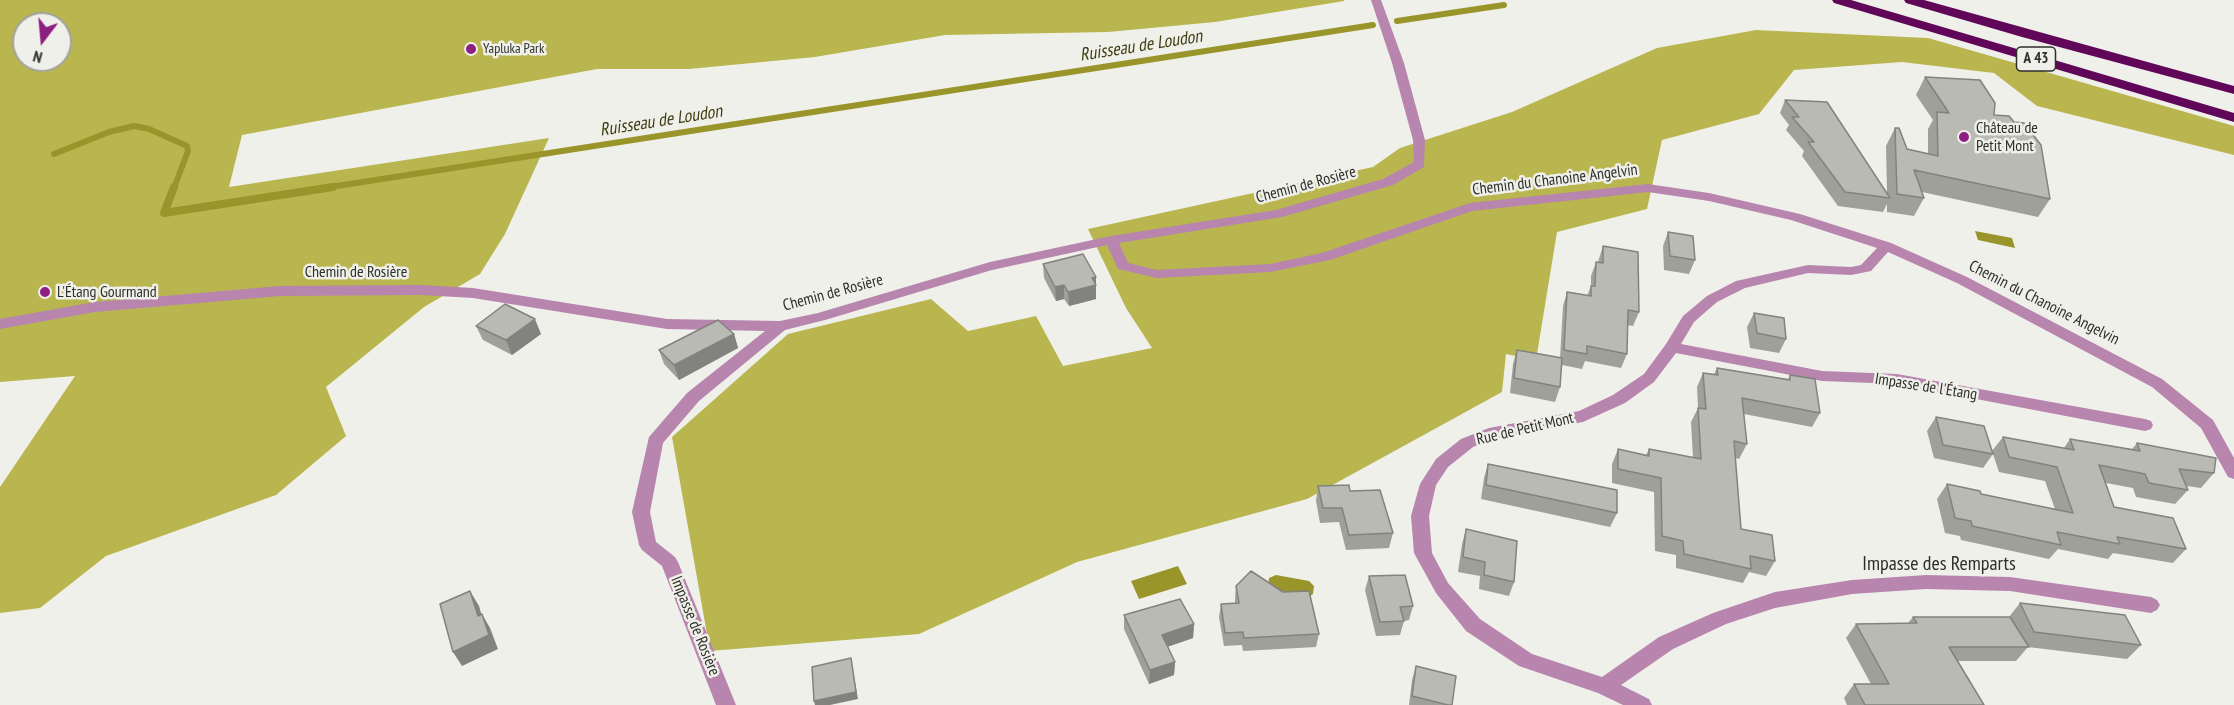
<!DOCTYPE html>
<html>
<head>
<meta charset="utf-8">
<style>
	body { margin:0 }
	#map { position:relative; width:2234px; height:705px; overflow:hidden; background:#f0f0ea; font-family:"PT Sans Narrow",sans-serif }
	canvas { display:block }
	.north { position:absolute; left:12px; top:12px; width:60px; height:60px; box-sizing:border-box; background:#f0f0ea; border:2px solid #a2a29e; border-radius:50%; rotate:196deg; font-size:16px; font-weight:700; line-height:24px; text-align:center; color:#2e2e2b }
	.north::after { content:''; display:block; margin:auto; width:21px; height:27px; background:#8e1f82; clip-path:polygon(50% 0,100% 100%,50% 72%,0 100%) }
</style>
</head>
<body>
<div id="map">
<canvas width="2234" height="705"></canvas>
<div class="north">N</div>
</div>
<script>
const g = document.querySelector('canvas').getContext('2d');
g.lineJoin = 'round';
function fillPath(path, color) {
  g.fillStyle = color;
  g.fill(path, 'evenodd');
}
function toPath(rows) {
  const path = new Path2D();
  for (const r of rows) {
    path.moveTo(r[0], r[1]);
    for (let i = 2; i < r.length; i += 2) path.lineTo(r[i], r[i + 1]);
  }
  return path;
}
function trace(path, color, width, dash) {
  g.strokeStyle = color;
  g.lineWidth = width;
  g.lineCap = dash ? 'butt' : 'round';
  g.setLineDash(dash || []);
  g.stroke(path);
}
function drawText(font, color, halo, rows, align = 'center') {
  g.font = font + ' "PT Sans Narrow",sans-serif';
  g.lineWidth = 5;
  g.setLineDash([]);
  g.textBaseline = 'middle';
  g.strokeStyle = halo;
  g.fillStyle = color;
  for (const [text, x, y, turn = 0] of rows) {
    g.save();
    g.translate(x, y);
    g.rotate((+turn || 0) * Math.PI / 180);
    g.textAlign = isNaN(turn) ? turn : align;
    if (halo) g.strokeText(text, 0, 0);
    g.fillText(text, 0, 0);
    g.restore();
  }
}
const forest = toPath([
	[0,0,1344,0,1344,1,1215,22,1108,32,945,35,815,57,689,69,597,69,242,135,229,187,549,138,505,234,480,274,424,307,326,387,346,436,276,495,106,556,40,608,0,613,0,487,75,376,0,382],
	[24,24,60,24,60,60,24,60],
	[1756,30,1928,38,2234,126,2234,155,2037,106,1994,73,1902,62,1794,70,1759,114,1662,140,1647,209,1557,232,1536,360,1506,354,1502,392,1307,499,1077,562,919,634,710,651,672,437,788,334,931,299,968,331,1036,316,1063,366,1152,348,1126,308,1088,229,1373,167,1400,148,1512,112,1657,48]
]);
const water = toPath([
	[1975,231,2012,238,2015,248,1978,240],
	[1178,566,1187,584,1139,599,1131,581],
	[1276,575,1309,581,1314,586,1313,594,1307,598,1273,592,1268,586,1269,578]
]);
const streamFar1 = toPath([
	[1397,21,1504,5],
	[54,154,109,132,134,126,149,129,187,146,188,151,174,188],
	[324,188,1373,25]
]);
const stream = toPath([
	[174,187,164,213,333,187]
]);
const minor = toPath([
	[1371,0,1381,0,1404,63,1425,140,1424,167,1393,185,1282,217,1119,243,1128,263,1157,270,1270,264,1322,253,1470,203,1648,184,1709,193,1800,214,1891,243,1967,277,2162,379,2213,420,2234,458,2234,479,2228,477,2201,428,2152,387,1957,283,1888,252,1871,271,1851,275,1808,273,1745,288,1717,302,1694,322,1681,344,1822,371,1897,374,2145,419,2151,421,2153,425,2151,429,2145,431,1897,384,1822,381,1676,353,1654,382,1625,403,1583,422,1497,438,1473,447,1448,467,1436,485,1429,516,1432,553,1448,583,1480,619,1532,654,1602,677,1659,637,1713,613,1775,592,1852,580,1926,575,2010,577,2151,597,2157,600,2160,605,2157,610,2151,613,2010,591,1926,589,1852,594,1775,608,1726,624,1673,649,1621,685,1649,699,1652,705,1623,705,1598,693,1519,666,1466,631,1436,593,1414,553,1411,516,1420,484,1436,459,1461,439,1489,428,1579,411,1613,395,1644,374,1666,344,1683,316,1707,296,1736,281,1808,265,1851,267,1861,265,1877,248,1791,220,1709,201,1648,192,1472,211,1330,260,1270,272,1157,278,1118,269,1107,245,992,270,825,320,785,330,699,401,663,443,650,512,656,542,675,557,678,562,736,705,716,705,662,566,642,550,639,545,632,512,649,437,687,393,765,331,667,329,473,298,421,295,280,296,95,312,0,329,0,319,95,302,280,286,421,285,473,288,667,319,780,321,818,313,990,262,1111,236,1276,210,1383,179,1414,162,1413,140,1392,63,1371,0]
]);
const highway = toPath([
	[1832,0,1851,0,2234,113,2234,122,1834,3,1832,0],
	[1904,0,1924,0,2234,86,2234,94,2022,37,1906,3,1904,0]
]);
const wall = toPath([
	[1925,77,1994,115,2050,199,2038,217,1922,192,1924,198,1914,216,1887,212,1887,204,1883,212,1838,206,1802,156,1804,151,1786,130,1789,125,1780,113,1785,100,1887,192,1886,146,1895,128,1907,149,1928,154,1928,129,1933,120,1916,95],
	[1668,232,1695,260,1689,274,1664,270,1663,246],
	[1603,246,1639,312,1633,326,1627,325,1627,354,1621,368,1585,361,1582,369,1562,365,1560,387,1555,402,1510,393,1513,364,1517,350,1560,358,1563,306,1567,292,1587,296,1591,286,1591,276,1596,262,1598,262],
	[1043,264,1096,277,1096,299,1069,306,1064,299,1056,301,1044,278],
	[1754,313,1786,339,1779,353,1750,348,1747,327],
	[476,326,541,334,512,355,483,340],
	[734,334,738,348,679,380,664,364,659,350],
	[1717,368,1788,379,1790,375,1820,413,1812,427,1744,414,1747,444,1739,459,1735,458,1741,529,1775,561,1766,576,1749,572,1743,583,1676,568,1676,555,1655,551,1654,492,1612,483,1612,464,1618,449,1646,455,1649,449,1693,458,1691,422,1698,408,1697,387,1703,373,1714,374],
	[1936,417,1993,454,1983,468,1934,458,1927,431],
	[2003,437,2064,448,2070,439,2132,449,2137,443,2214,473,2201,488,2187,486,2188,490,2175,504,2136,497,2133,488,2106,483,2114,507,2186,549,2173,563,2113,553,2108,559,2058,549,2049,559,1961,540,1960,536,1945,533,1937,499,1947,484,1981,494,2055,509,2045,481,1999,472,1992,451],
	[1488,464,1617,513,1610,527,1481,499,1484,478],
	[1318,486,1350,491,1393,533,1389,548,1346,550,1339,522,1320,523,1316,501],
	[1466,529,1514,582,1509,596,1479,589,1480,576,1458,572,1462,544],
	[1369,576,1413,606,1409,620,1404,621,1400,635,1376,636,1365,590],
	[1236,586,1319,634,1316,647,1243,651,1242,645,1224,646,1219,617,1221,604,1235,604,1235,599],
	[2020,603,2141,645,2127,659,2028,647,2016,661,1958,661,1984,705,1847,705,1844,698,1854,684,1871,684,1846,638,1856,624,1908,623,1913,617,2009,617],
	[1124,615,1194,624,1193,638,1167,647,1175,662,1174,675,1149,684,1124,629],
	[1416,666,1452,705,1409,705,1412,680]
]);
const shadedWall = toPath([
	[1096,277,1096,299,1069,306,1068,292,1092,278],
	[1064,285,1064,299,1056,301,1055,287],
	[535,319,541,334,512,355,506,340],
	[734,334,738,348,679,380,674,365],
	[470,591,479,606,486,630,478,616],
	[482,614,490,628,498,649,462,666,453,652],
	[1194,624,1193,638,1161,649,1162,635],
	[851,658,858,699,830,705,815,705,814,701],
	[1175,662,1174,675,1149,684,1150,670]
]);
const building = toPath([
	[1925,77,1980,80,1995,103,1994,115,2009,116,2014,122,2024,123,2041,145,2050,199,1914,170,1924,198,1897,194,1895,128,1899,128,1907,149,1938,156,1937,112,1949,113,1925,77],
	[1785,100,1827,102,1890,198,1845,192,1808,142,1814,142,1792,117,1799,117,1785,100],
	[1668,232,1693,236,1695,260,1670,256,1668,232],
	[1603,246,1638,252,1639,312,1628,310,1627,354,1587,346,1587,354,1564,350,1567,292,1591,296,1591,286,1595,286,1596,262,1603,263,1603,246],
	[1083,254,1096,277,1092,278,1096,285,1068,292,1064,285,1055,287,1043,264,1083,254],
	[505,304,535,319,506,340,476,326,505,304],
	[1754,313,1784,318,1786,339,1757,333,1754,313],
	[718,320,734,334,674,365,659,350,718,320],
	[1517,350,1562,358,1560,387,1514,378,1517,350],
	[1717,368,1790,380,1790,375,1815,379,1820,413,1742,398,1747,444,1734,441,1741,529,1772,535,1775,561,1750,556,1751,569,1684,554,1683,541,1662,536,1661,478,1618,469,1618,449,1649,456,1649,449,1701,459,1698,408,1706,409,1703,373,1718,375,1717,368],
	[1936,417,1984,426,1993,454,1943,445,1936,417],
	[2003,437,2074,450,2070,439,2140,451,2137,443,2216,458,2214,473,2179,469,2188,490,2149,483,2145,474,2099,465,2114,507,2173,518,2186,549,2117,537,2120,544,2057,532,2061,545,1972,526,1971,521,1955,518,1947,484,1980,491,1981,494,2073,513,2057,467,2009,457,2003,437],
	[1488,464,1617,490,1617,513,1486,485,1488,464],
	[1349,485,1350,491,1380,490,1393,533,1349,535,1342,508,1323,508,1318,486,1349,485],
	[1466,529,1517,541,1514,582,1484,575,1485,562,1463,557,1466,529],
	[1251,571,1283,592,1309,591,1319,634,1244,638,1243,632,1225,633,1221,604,1239,603,1236,586,1251,571],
	[1405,575,1413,606,1400,607,1404,621,1380,622,1369,576,1405,575],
	[470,591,478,616,482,614,489,635,453,652,440,604,470,591],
	[1180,599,1194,624,1162,635,1175,662,1150,670,1124,615,1180,599],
	[2020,603,2125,615,2141,645,2034,632,2020,603],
	[1913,617,2010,617,2029,647,1949,647,1984,705,1865,705,1854,684,1889,684,1856,624,1917,623,1913,617],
	[851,658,856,692,814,701,812,667,851,658],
	[1416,666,1456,676,1452,705,1448,705,1412,696,1416,666]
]);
const markers = [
	[471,49,6,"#8e1f82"],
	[1964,137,6,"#8e1f82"],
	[45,292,6,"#8e1f82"]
];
const farPoinames = [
	["Yapluka Park",483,49]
];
const shields = [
	[2036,59,39]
];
const shieldNames = [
	["A 43",2036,59]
];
const poiNames = [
	["Château de",1976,128],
	["Petit Mont",1976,146],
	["L'Étang Gourmand",57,292]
];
const streetNames = [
	["Chemin du Chanoine Angelvin",1555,180,-7],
	["Chemin de Rosière",1306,185,-15],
	["Chemin de Rosière",356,272],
	["Chemin de Rosière",833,293,-15],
	["Chemin du Chanoine Angelvin",2044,303,27],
	["Impasse de l'Étang",1926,387,9],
	["Rue de Petit Mont",1525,429,-13],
	["Impasse de Rosière",695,626,68]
];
const waterNames = [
	["Ruisseau de Loudon",1141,46,-9],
	["Ruisseau de Loudon",661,121,-9]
];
const nearStreetnames = [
	["Impasse des Remparts",1939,564]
];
fillPath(forest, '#b9b54f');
fillPath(water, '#9a952b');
trace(streamFar1, '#9a952b', 6);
trace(stream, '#9a952b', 8);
fillPath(minor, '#b785ae');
fillPath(highway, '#610759');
fillPath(wall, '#a0a09b');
fillPath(shadedWall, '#82827e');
fillPath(building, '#babab4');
trace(building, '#82827e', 1.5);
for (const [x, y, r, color] of markers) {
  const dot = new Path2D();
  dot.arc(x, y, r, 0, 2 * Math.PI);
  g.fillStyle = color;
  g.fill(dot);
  trace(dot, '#f0f0ea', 2);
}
drawText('14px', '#2e2e2b', '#f0f0ea', farPoinames, 'left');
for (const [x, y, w] of shields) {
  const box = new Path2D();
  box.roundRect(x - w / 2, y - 12, w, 24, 4.5);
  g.fillStyle = '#f0f0ea';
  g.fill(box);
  trace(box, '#2e2e2b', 1.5);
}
drawText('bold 15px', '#2e2e2b', null, shieldNames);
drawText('16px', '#2e2e2b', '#f0f0ea', poiNames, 'left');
drawText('16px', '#2e2e2b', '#f0f0ea', streetNames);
drawText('italic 18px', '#3e3c11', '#f0f0ea', waterNames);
drawText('20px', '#2e2e2b', '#f0f0ea', nearStreetnames);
</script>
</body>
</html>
